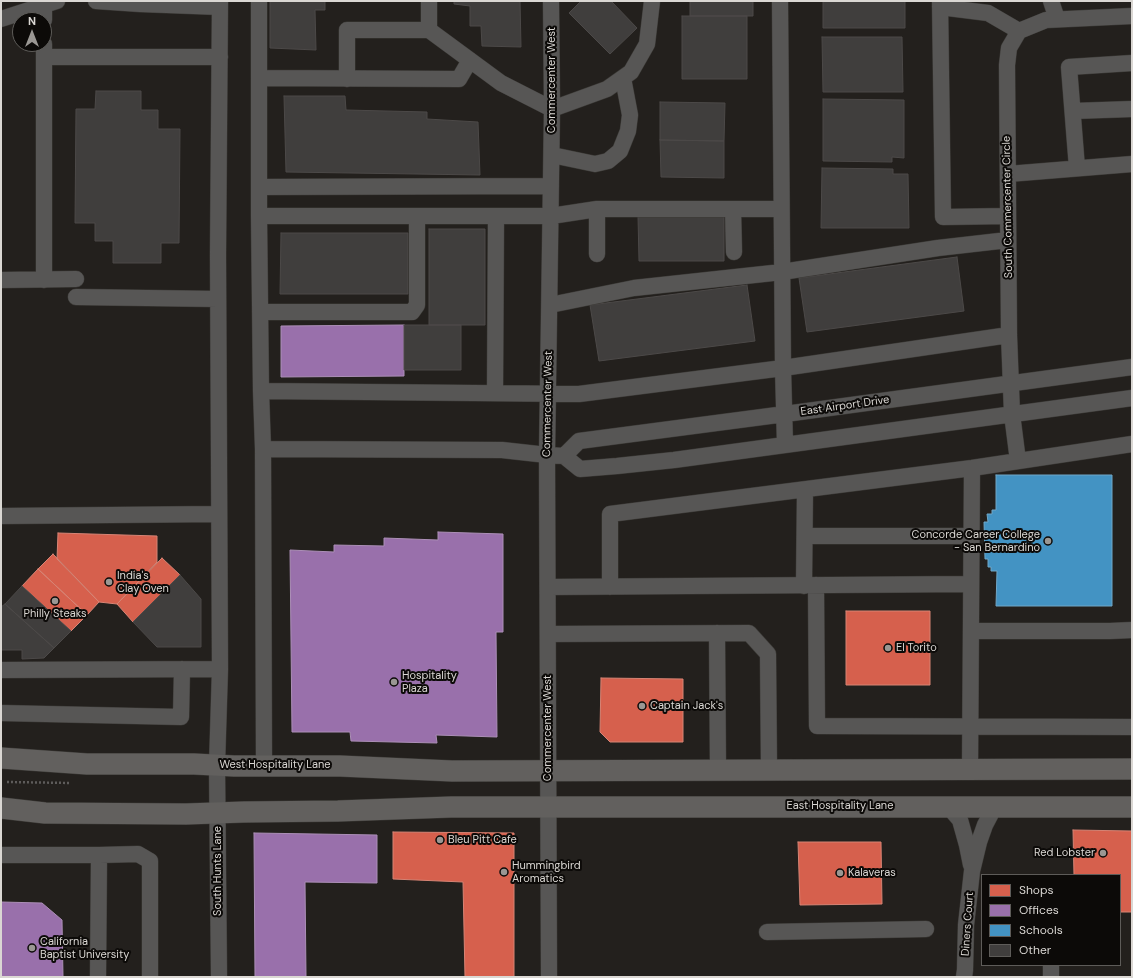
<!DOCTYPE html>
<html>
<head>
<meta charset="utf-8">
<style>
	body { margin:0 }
	#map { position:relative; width:1133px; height:978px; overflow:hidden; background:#23201d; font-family:"DM Sans",sans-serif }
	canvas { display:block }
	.frame { position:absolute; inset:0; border:2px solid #dad7d3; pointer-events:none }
	.legend { position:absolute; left:981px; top:874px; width:140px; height:92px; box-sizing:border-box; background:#0c0a08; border:1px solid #5e5c59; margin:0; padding:5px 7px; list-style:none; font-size:12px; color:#dad7d3 }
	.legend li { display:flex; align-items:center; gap:8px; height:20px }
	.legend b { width:20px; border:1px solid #5e5c59 }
	.north { position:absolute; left:12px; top:12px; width:40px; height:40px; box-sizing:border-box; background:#0c0a08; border:1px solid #5e5c59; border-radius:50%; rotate:0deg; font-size:11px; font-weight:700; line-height:16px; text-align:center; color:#dad7d3 }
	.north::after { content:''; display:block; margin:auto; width:14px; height:18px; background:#9a9793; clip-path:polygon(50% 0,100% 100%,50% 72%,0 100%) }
</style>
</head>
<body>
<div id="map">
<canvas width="1133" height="978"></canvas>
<div class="frame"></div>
<ul class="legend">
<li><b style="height:11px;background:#d6604d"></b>Shops</li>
<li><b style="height:11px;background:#9970ab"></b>Offices</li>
<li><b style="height:11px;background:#4393c3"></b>Schools</li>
<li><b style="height:11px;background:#403e3d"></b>Other</li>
</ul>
<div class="north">N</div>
</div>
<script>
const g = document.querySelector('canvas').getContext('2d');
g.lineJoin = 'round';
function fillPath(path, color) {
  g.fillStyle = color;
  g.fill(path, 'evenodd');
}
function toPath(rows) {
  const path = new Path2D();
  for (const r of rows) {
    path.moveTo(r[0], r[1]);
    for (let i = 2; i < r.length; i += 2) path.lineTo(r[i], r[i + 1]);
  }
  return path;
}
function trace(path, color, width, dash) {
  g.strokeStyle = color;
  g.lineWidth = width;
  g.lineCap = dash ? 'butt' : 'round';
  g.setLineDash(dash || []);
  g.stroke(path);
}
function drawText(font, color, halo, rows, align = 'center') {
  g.font = font + ' "DM Sans",sans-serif';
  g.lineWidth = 4;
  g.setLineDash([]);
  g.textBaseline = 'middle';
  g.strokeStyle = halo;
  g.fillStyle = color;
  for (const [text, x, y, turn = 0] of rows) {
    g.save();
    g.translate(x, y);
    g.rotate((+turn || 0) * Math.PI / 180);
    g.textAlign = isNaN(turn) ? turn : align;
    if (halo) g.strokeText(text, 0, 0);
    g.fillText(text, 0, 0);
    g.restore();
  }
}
const shops = toPath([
	[58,533,157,536,157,562,117,604,99,602,57,559,58,533],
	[53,554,99,602,87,615,38,569,53,554],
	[162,558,180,575,133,622,117,604,162,558],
	[38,569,87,615,71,631,22,586,38,569],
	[846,611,930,611,930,685,846,685,846,611],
	[601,678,683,679,683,742,610,742,600,732,601,678],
	[1073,830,1132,831,1132,912,1120,912,1120,875,1074,875,1073,830],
	[393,832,514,833,514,977,465,977,463,882,393,879,393,832],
	[798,842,881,842,882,904,800,905,798,842]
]);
const offices = toPath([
	[404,325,404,376,281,377,281,326,404,325],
	[438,532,503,534,503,632,496,632,497,737,436,735,437,743,351,741,350,732,292,732,290,550,334,552,334,545,384,546,384,538,438,540,438,532],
	[254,833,377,835,377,883,305,882,306,977,255,977,254,833],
	[1,902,42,903,62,920,63,977,1,977,1,902]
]);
const schools = toPath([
	[996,475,1112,475,1112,606,996,606,997,571,991,571,991,567,988,567,988,559,985,559,984,522,988,522,987,514,992,514,992,510,996,510,996,475]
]);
const building = toPath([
	[270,1,325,1,325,10,315,10,316,50,270,48,270,1],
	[454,1,520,1,521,47,482,46,481,26,470,26,470,6,454,4,454,1],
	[581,1,611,1,637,28,610,54,569,13,581,1],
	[690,1,753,1,753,16,690,16,690,1],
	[823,1,905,1,905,28,823,28,823,1],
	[682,16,747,16,747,79,682,79,682,16],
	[822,37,902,37,903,92,823,92,822,37],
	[96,91,141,91,141,110,158,110,158,129,180,129,179,243,161,243,161,263,113,263,113,241,95,241,95,223,75,223,76,109,95,109,96,91],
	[284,96,345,96,346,110,427,112,427,119,478,122,480,175,286,172,284,96],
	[823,99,904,100,904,158,892,157,892,162,823,161,823,99],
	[660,102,725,103,724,141,660,140,660,102],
	[660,140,724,141,724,178,661,177,660,140],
	[822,168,893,169,893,174,908,174,909,228,821,228,822,168],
	[638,216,724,216,724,261,639,261,638,216],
	[429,229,485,229,485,325,429,325,429,229],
	[281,233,408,233,408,294,280,294,281,233],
	[957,257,964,311,807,332,799,278,957,257],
	[747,285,755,341,599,361,590,305,747,285],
	[404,325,461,325,461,370,404,370,404,325],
	[180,575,201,599,201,647,157,647,133,622,180,575],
	[22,586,71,631,54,648,5,604,22,586],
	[5,604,54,648,44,658,22,659,22,650,1,650,1,607,5,604]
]);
const path = toPath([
	[7,782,71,783]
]);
const minor = toPath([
	[96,1,140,4,220,7],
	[259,1,259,216,261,391,263,449,264,766],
	[429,1,429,30,501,83,552,109,607,89,631,72,647,44,652,1],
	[780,1,783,368,785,445],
	[940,1,943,217,1008,216],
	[1051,1,1057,19],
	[44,5,44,20],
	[940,7,988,13,1019,31],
	[1,19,57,1],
	[44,44,44,280],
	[44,57,220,57],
	[259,78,459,79,470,60],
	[347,79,347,30,429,30],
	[1073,111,1132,109],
	[552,155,595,164,608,161,620,151,628,131,630,115,623,78],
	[1077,168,1069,67,1132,63],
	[1008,174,1132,164],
	[259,187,551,186],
	[733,209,734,252],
	[259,216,551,216,597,209,781,209],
	[597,254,597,209],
	[1,280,76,279],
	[76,297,218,299],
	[550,305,634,288,782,272,938,248,1008,240],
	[260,312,412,312,417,305,417,216],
	[261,391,579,394,783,368,1009,335],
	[495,393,496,216],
	[263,449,502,450,547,455,564,456,580,469,617,466,674,460,1132,398],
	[564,456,579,441,785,414,1132,367],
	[1018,461,1012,414,1009,335,1007,65,1009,48,1019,31,1046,20,1132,16],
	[1,516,219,514],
	[805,536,972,536],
	[816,585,817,726,1132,727],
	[804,586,805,490],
	[548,587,971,584],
	[610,587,610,514,972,468,1132,444],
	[971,631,1110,631,1132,630],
	[717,633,718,770],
	[548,634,749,633,768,654,769,770],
	[1,670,220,669],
	[1,713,181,717,182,669],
	[970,770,972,468],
	[948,806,960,820,967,845,971,865],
	[1,855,99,855,138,854,150,861,150,977],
	[767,932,926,929],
	[1051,965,1051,977],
	[98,977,99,855],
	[219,977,217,765,220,669,218,255,220,1],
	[549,977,547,455,552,109,551,1],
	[964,977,965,970,966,925,972,871,979,842,985,825,995,806]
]);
const major = toPath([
	[1,758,87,764,194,764,234,766,340,766,452,771,1132,769],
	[1,808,45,813,186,814,244,812,338,811,451,807,1132,807]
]);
const markers = [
	[1048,541,4,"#9a9793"],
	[109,582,4,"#9a9793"],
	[55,601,4,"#9a9793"],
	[888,648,4,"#9a9793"],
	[394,682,4,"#9a9793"],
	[642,706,4,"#9a9793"],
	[440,840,4,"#9a9793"],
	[1103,853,4,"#9a9793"],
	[504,872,4,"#9a9793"],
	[840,873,4,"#9a9793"],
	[32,948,4,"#9a9793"]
];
const streetNames = [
	["Commercenter West",552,80,-90],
	["South Commercenter Circle",1008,207,-91],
	["Commercenter West",548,404,-89],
	["East Airport Drive",845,406,-8],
	["Commercenter West",548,728,-90],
	["West Hospitality Lane",275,765],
	["East Hospitality Lane",840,806],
	["South Hunts Lane",218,871,-90],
	["Diners Court",968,924,-86]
];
const poiNames = [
	["Concorde Career College",1040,535,"right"],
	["- San Bernardino",1040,548,"right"],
	["India's",117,576],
	["Clay Oven",117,589],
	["Philly Steaks",55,614,"center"],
	["El Torito",896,648],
	["Hospitality",402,676],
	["Plaza",402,689],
	["Captain Jack's",650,706],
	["Bleu Pitt Cafe",448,840],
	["Red Lobster",1095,853,"right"],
	["Hummingbird",512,866],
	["Aromatics",512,879],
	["Kalaveras",848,873],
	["California",40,942],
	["Baptist University",40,955]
];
fillPath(shops, '#d6604d');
trace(shops, '#d78475', 1);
fillPath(offices, '#9970ab');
trace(offices, '#ac8fb7', 1);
fillPath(schools, '#4393c3');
trace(schools, '#70a7c8', 1);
fillPath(building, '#403e3d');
trace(building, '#4c4948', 1);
trace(minor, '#3c3a37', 17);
trace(major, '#3c3a37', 22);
trace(path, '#5e5c5b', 2.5, [2, 2]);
trace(minor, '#575655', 16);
trace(major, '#62605e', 21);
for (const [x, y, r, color] of markers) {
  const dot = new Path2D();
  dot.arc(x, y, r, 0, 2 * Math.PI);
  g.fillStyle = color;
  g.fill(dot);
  trace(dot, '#0c0a08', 1.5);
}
drawText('11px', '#dad7d3', '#0c0a08', streetNames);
drawText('11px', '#dad7d3', '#0c0a08', poiNames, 'left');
</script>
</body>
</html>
